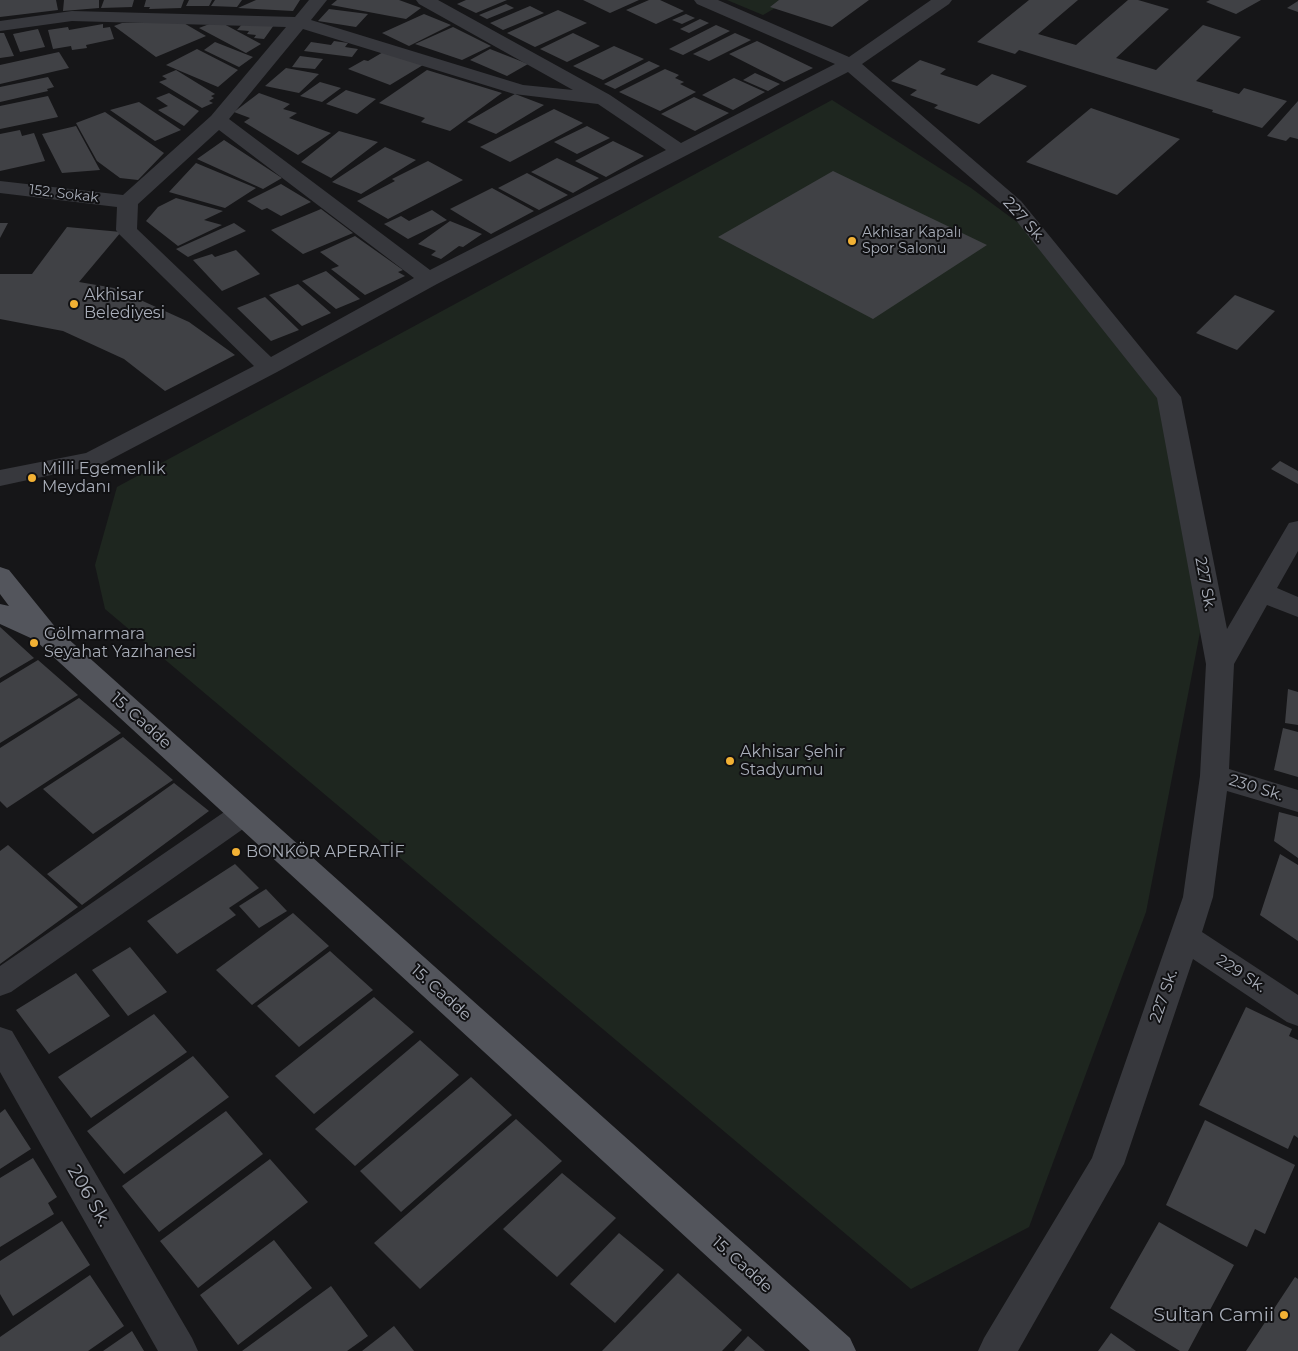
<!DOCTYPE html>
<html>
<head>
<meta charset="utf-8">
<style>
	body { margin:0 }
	canvas { display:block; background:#161618 }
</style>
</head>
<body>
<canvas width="1298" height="1351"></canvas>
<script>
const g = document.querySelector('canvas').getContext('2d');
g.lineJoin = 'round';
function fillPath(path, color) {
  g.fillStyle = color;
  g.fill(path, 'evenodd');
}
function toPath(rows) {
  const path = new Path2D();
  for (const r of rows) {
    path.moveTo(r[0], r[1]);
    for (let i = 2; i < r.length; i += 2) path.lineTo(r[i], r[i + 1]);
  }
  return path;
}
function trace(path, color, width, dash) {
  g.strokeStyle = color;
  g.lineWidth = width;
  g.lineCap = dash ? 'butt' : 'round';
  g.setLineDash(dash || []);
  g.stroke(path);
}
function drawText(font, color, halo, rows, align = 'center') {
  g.font = font + ' Montserrat,sans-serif';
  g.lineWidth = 4;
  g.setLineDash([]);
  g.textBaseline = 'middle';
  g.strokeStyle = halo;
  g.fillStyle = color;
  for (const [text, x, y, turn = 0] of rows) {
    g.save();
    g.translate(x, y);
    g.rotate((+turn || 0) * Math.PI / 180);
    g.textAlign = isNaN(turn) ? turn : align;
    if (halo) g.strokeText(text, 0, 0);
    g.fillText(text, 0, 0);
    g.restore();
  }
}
const green = toPath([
	[727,0,789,0,763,15],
	[832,100,971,188,1044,242,1160,399,1207,596,1146,912,1029,1227,911,1289,105,609,95,565,117,487]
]);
const building = toPath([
	[0,0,56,0,58,10,0,17],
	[64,0,99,0,99,8,63,11],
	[104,0,134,0,132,7,101,8],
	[146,0,184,0,181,8,149,9,150,7,144,7],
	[189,0,212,0,209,6,186,6],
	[215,0,242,0,237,7,211,6],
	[256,0,300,0,293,11,238,8],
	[337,0,399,0,421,8,406,19,331,5],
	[466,0,507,0,476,13,457,4],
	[583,0,639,0,610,13],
	[649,0,660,0,684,11,656,24,626,10],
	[779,0,869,0,832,27,770,7],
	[1029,0,1078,0,1038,34,1076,45,1128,0,1138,0,1169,9,1116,58,1156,70,1203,25,1241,37,1196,81,1239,94,1244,88,1287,101,1262,128,1212,112,1213,110,1019,50,1015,54,977,42],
	[1210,0,1261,0,1236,14,1206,2],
	[1298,1,1298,12,1287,8],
	[506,4,514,8,487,19,479,15],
	[530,6,544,13,503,30,490,23],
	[329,9,368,14,356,27,318,21],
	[558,10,587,23,535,47,507,33],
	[424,14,451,25,409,46,382,33],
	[686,14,695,18,682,24,672,20],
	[700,19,709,23,689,33,680,29],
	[182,22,206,36,156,57,114,26,122,23],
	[244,22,274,25,264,39,254,38,256,35,247,34,249,31,237,30],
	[212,23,217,25,222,23,261,44,246,53,199,28],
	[103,24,103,28,110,27,114,39,86,45,87,48,72,50,71,46,53,49,48,30,68,27,69,30],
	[716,25,730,31,683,55,669,49],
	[453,27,491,46,462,60,415,44],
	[38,29,45,47,20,52,13,34],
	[0,33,4,33,14,56,0,58],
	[573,33,600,46,567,62,540,49],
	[735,33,751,40,709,61,693,54],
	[334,41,348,43,345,47,358,49,352,57,304,51,311,42,331,45],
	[757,41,813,68,784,82,729,54],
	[215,42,253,57,239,67,204,50],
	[614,46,644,59,603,80,573,66],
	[197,49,238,70,218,87,166,65],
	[490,49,528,64,507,76,470,60],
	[385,51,423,65,390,85,348,69,364,60,368,61],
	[59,52,69,68,0,84,0,65],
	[300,56,323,59,315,69,292,67],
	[920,60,946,69,940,74,977,86,992,74,1027,86,979,124,934,108,938,105,910,95,917,90,891,81],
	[649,61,660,66,615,89,604,84],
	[286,68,319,74,299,93,265,86],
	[665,69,679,75,675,78,684,82,680,84,696,92,660,111,619,92],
	[176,70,215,94,211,96,214,98,209,101,213,103,202,108,159,82,167,79,162,76],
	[427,70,502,93,450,131,421,122,425,118,379,103],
	[755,73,780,84,768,91,743,80],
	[48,77,54,87,47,89,48,91,0,102,0,87],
	[734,78,765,92,733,110,702,95],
	[320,82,341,88,322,102,300,96],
	[346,90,376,99,357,114,326,104],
	[169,93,199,111,184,126,158,110,168,106,156,98],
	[259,93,290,104,283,109,297,113,289,118,331,133,298,155,244,122,250,118,234,112],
	[515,94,544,105,496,134,467,122],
	[48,96,58,117,0,129,0,106],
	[694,97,729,113,695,131,661,114],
	[1298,101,1298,139,1290,137,1286,141,1267,136],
	[139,102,181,130,155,141,110,110],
	[1091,108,1180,139,1117,195,1026,162],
	[554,109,583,123,510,162,480,147],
	[105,112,164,153,138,180,120,178,97,161,76,123],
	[76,126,100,170,62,173,42,134],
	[587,126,610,138,577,154,554,142],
	[20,130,22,136,34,133,45,161,0,171,0,134],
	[339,131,378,142,331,178,301,162],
	[224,140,282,178,263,189,197,159],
	[613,141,644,156,606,177,575,161],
	[385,147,416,160,361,194,332,182],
	[557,158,599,178,573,193,531,172],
	[428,161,463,180,388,219,357,201,395,181,392,179],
	[196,163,256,188,225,208,169,192],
	[833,171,987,245,873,319,718,237],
	[527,173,568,195,539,210,498,188],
	[281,184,311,202,281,216,267,208,262,210,247,201],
	[492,188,534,211,491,234,450,209],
	[176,198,223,211,204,220,222,225,178,246,146,221,158,207],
	[321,209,353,233,303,254,271,230],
	[432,210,447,220,408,239,384,224,401,216,409,221],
	[450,221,482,234,463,247,459,246,441,259,431,255,436,251,418,244],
	[0,223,8,223,0,238],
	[234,223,246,231,188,257,176,249],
	[67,227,121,232,79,282,114,288,189,322,235,355,165,391,124,359,63,331,0,319,0,274,32,274],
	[355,236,403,270,398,272,405,276,365,295,331,269,339,266,320,252],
	[236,250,260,274,222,291,193,260,212,254,215,257],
	[326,271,360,299,336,309,302,281],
	[298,284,331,313,302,326,269,295],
	[1235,295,1275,311,1237,350,1196,333],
	[265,297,299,330,271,341,237,308],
	[1280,461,1298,471,1298,484,1271,469],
	[0,627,34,658,0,678],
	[38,660,78,695,0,743,0,683],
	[1288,689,1298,692,1298,725,1285,723],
	[79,698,121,733,7,808,0,801,0,748],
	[1283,728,1298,732,1298,777,1274,770],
	[123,737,173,780,93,834,43,789],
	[174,783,209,811,82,905,47,874],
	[1279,812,1298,817,1298,858,1274,841],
	[8,845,78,907,0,964,0,851],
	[1280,854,1298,865,1298,941,1260,915],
	[235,864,259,888,229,908,236,915,177,954,147,921],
	[266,889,287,911,259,928,239,906],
	[293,913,329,946,252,1005,216,970],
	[130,947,167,992,128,1016,92,970],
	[330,951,373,990,299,1047,257,1006],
	[76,973,110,1016,49,1054,16,1010],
	[374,997,414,1032,314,1114,275,1076],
	[1246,1007,1292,1029,1289,1036,1298,1040,1298,1138,1294,1135,1288,1149,1199,1105],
	[154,1014,187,1052,91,1118,58,1077],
	[420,1040,459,1075,355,1166,315,1129],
	[193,1056,229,1097,124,1174,87,1131],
	[471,1077,512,1115,401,1212,360,1171],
	[5,1109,31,1149,0,1169,0,1113],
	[226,1111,263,1154,159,1232,122,1186],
	[516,1119,562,1161,420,1289,374,1243],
	[1205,1120,1295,1165,1265,1234,1255,1229,1247,1247,1166,1205],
	[33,1158,57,1197,48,1203,54,1214,0,1247,0,1178],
	[270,1159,308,1202,198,1288,160,1241],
	[562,1173,616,1218,557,1277,503,1229],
	[62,1221,90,1265,13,1316,0,1294,0,1261],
	[1159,1222,1234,1265,1188,1351,1180,1351,1110,1308],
	[619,1233,664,1270,615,1323,570,1284],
	[274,1240,312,1288,238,1345,200,1295],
	[678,1273,742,1330,722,1351,602,1351],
	[90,1275,124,1326,88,1351,0,1351,0,1337],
	[1295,1277,1298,1279,1298,1351,1246,1351],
	[331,1286,368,1336,347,1351,242,1351],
	[394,1326,414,1351,362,1351],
	[132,1331,144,1351,103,1351],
	[1111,1333,1136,1351,1098,1351],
	[748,1336,765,1351,734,1351]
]);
const minor = toPath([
	[309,0,327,0,311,20,523,85,573,90,419,4,416,0,438,0,610,95,681,143,835,64,697,4,694,0,718,0,849,57,931,0,952,0,949,4,862,64,1021,201,1181,397,1227,629,1289,523,1298,521,1298,551,1277,588,1298,597,1298,617,1267,605,1234,664,1229,769,1298,790,1298,812,1227,791,1213,897,1202,932,1298,995,1298,1026,1287,1022,1193,959,1124,1164,1018,1351,978,1351,984,1338,1092,1158,1183,897,1200,776,1206,664,1157,398,1007,209,848,72,437,284,277,372,102,464,0,486,0,470,86,453,254,366,119,234,116,230,117,207,0,193,0,181,123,195,211,116,286,27,72,21,0,31,0,21,72,11,295,17,309,0],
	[303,29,514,94,598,104,666,150,430,270,229,119,303,29],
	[219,130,414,278,271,357,137,229,138,204,219,130],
	[243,803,253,806,258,814,253,822,11,992,0,996,0,966,233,806,243,803],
	[0,1027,12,1031,192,1338,198,1351,158,1351,0,1072,0,1027]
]);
const major = toPath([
	[0,567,9,570,56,628,850,1338,856,1351,810,1351,35,640,0,624,0,604,9,606,0,594,0,567]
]);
const markers = [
	[852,241,5,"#f2b134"],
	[74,304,5,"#f2b134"],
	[32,478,5,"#f2b134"],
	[34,643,5,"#f2b134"],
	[730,761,5,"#f2b134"],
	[236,852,5,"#f2b134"],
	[1284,1315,5,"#f2b134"]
];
const farStreetnames = [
	["152. Sokak",64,194,7]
];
const farPoinames = [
	["Akhisar Kapalı",862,233],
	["Spor Salonu",862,249]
];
const streetNames = [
	["227 Sk.",1024,220,48],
	["227 Sk.",1205,584,79],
	["15. Cadde",141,721,42],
	["230 Sk.",1256,788,17],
	["229 Sk.",1241,974,33],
	["15. Cadde",441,993,42],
	["227 Sk.",1164,996,-71],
	["15. Cadde",742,1265,42]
];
const poiNames = [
	["Akhisar",84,295],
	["Belediyesi",84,313],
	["Milli Egemenlik",42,469],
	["Meydanı",42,487],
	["Gölmarmara",44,634],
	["Seyahat Yazıhanesi",44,652],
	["Akhisar Şehir",740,752],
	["Stadyumu",740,770],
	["BONKÖR APERATİF",246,852]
];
const nearStreetnames = [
	["206 Sk.",89,1196,60]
];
const nearPoinames = [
	["Sultan Camii",1274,1315]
];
fillPath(green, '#1e261f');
fillPath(building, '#404145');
fillPath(minor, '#37383d');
fillPath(major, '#53555c');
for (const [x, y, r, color] of markers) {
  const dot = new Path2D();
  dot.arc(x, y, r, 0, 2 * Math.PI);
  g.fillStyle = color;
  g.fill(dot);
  trace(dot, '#111113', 2);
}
drawText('14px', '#a8adb8', '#111113', farStreetnames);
drawText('14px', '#a8adb8', '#111113', farPoinames, 'left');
drawText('16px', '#a8adb8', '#111113', streetNames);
drawText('16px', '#a8adb8', '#111113', poiNames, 'left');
drawText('19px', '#a8adb8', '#111113', nearStreetnames);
drawText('19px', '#a8adb8', '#111113', nearPoinames, 'right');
</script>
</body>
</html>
